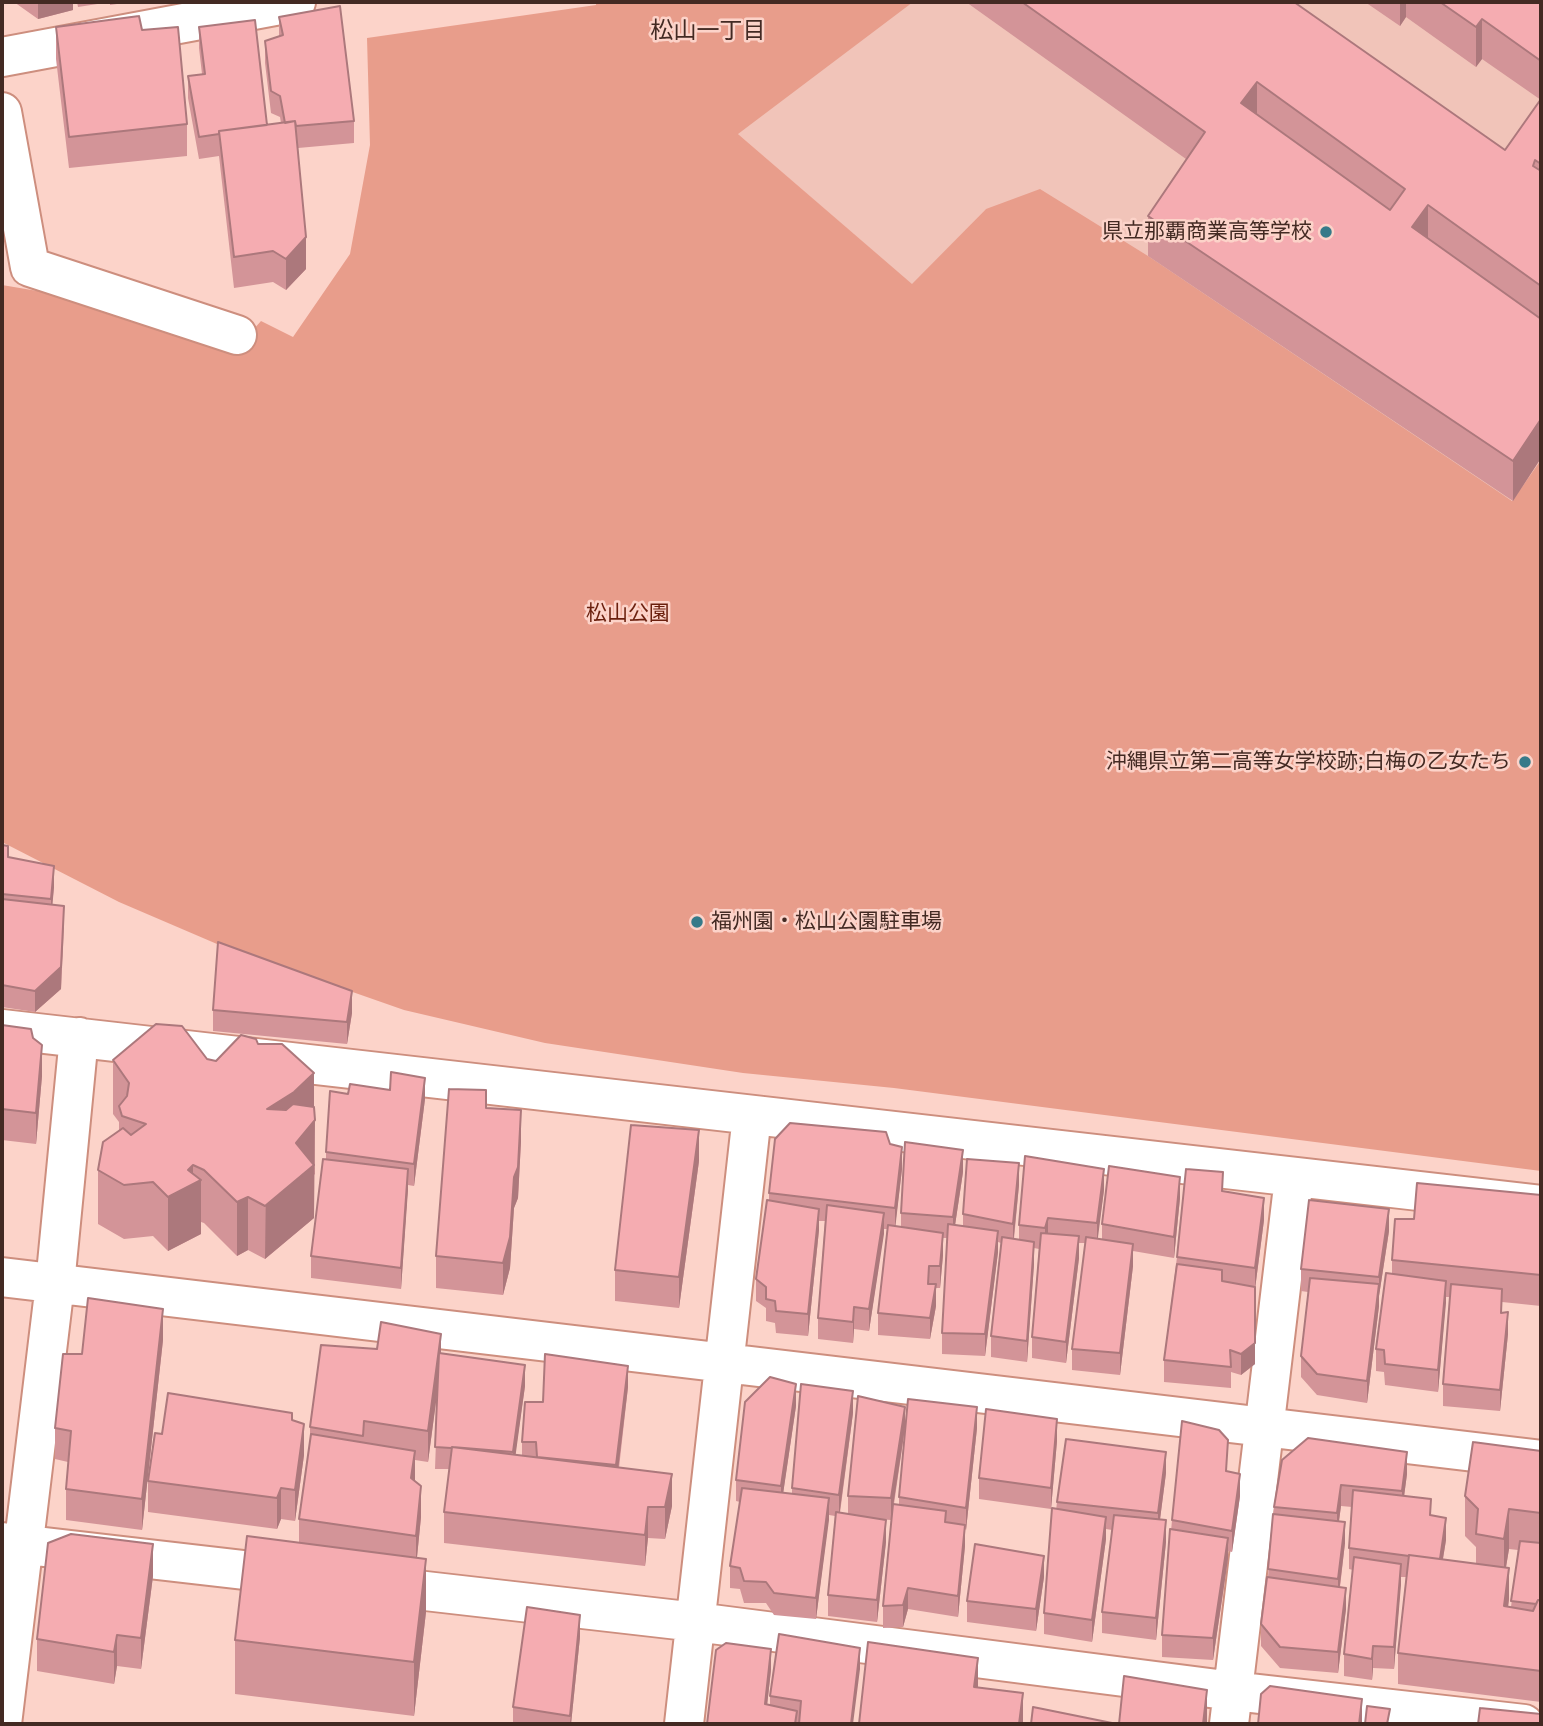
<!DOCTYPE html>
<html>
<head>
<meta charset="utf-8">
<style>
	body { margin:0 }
	#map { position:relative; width:1543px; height:1726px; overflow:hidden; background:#fcd3c9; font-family:"IBM Plex Sans",sans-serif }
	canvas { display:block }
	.frame { position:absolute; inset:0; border:4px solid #432a23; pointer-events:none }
</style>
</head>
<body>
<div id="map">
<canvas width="1543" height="1726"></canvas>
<div class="frame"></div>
</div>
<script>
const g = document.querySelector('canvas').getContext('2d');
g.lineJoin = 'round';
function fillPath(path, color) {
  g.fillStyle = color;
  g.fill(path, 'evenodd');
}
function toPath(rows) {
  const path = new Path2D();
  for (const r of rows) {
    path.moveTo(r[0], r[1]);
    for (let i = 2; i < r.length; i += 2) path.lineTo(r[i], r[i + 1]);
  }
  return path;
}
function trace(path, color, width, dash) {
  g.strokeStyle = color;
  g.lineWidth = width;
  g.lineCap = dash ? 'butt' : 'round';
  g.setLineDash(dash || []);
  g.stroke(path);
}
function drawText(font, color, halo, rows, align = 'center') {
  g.font = font + ' "IBM Plex Sans","Noto Sans JP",sans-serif';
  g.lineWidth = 5;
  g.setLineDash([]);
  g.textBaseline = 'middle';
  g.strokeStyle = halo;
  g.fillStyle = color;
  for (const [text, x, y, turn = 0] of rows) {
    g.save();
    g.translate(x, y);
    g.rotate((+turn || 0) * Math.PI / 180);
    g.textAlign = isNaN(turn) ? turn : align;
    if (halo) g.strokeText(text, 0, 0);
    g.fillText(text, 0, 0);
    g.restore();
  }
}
const built = toPath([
	[596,2,1541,2,1541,460,1513,501,986,209,912,285,738,134]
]);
const green = toPath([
	[596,2,913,2,738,134,912,284,986,209,1040,189,1148,256,1512,501,1541,460,1541,1171,894,1088,743,1073,545,1043,404,1010,224,947,119,902,2,842,2,285,79,298,236,349,261,321,293,337,350,254,370,145,367,38,596,5]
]);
const minor = toPath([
	[2,57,296,2],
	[2,112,30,267,237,335],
	[2,1029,1541,1205],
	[2,1277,1541,1460],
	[2,1542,296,1576],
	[373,1585,696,1622,1233,1691,1524,1724],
	[2,1724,55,1284,79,1037],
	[684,1724,752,1115],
	[1229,1724,1294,1178]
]);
const wall = toPath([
	[14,2,73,2,73,10,38,19],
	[77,2,104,2,104,3,78,7],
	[110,2,131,2,110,5],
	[966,2,1294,2,1505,150,1541,100,1482,59,1476,67,1406,17,1400,26,1365,2,1541,2,1541,458,1513,501,1148,256,1148,216,1186,159],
	[279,17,354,121,354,143,298,148,306,269,286,290,273,282,234,288,219,156,199,159,188,98,188,76,202,74,199,48,199,27,267,125,281,123,280,117,271,113,265,63,265,41,279,36],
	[56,27,142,30,187,124,187,156,69,168,56,59],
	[2,845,8,857,54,887,52,905,64,928,61,989,35,1012,2,1007],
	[213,1010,352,1013,347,1044,213,1031],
	[2,1025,33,1038,42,1076,36,1144,2,1140],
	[258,1044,314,1108,315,1174,314,1175,314,1218,265,1259,248,1250,237,1256,204,1223,201,1222,201,1234,168,1251,153,1236,124,1239,98,1224,98,1170,119,1130,119,1122,113,1114,113,1060,207,1059,216,1061],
	[348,1094,425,1099,414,1186,408,1185,401,1289,311,1278,311,1256,326,1160,326,1152],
	[486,1108,521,1141,518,1198,514,1208,510,1268,503,1295,436,1288,436,1256],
	[890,1144,902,1169,895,1226,901,1227,901,1213,963,1172,955,1225,963,1226,963,1214,1019,1185,1014,1239,1019,1239,1019,1225,1104,1190,1097,1239,1102,1240,1102,1224,1180,1198,1174,1258,1133,1251,1133,1266,1120,1375,1072,1370,1072,1349,1085,1243,1079,1243,1079,1258,1066,1363,1032,1358,1032,1337,1039,1249,1034,1248,1034,1264,1027,1362,991,1357,991,1336,1001,1243,998,1242,998,1252,985,1356,942,1354,942,1333,947,1238,943,1238,943,1255,940,1288,936,1288,936,1306,930,1339,878,1335,878,1313,887,1229,884,1229,869,1331,854,1329,853,1343,818,1339,818,1318,825,1221,819,1221,819,1230,808,1336,776,1333,775,1323,766,1321,766,1308,756,1301,756,1279,769,1200,769,1193],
	[699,1161,679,1308,615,1301,615,1270],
	[1223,1191,1264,1220,1255,1289,1255,1364,1241,1375,1231,1372,1231,1388,1164,1382,1164,1360,1177,1257],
	[1541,1195,1541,1306,1502,1302,1502,1313,1508,1334,1500,1411,1443,1406,1443,1384,1450,1297,1446,1297,1438,1392,1385,1385,1384,1372,1376,1371,1376,1349,1392,1274,1392,1260,1414,1219],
	[1389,1231,1379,1296,1379,1306,1367,1403,1317,1395,1301,1377,1301,1356,1308,1292,1301,1291,1301,1269],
	[163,1340,142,1530,66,1520,66,1489,68,1462,55,1459,55,1428,82,1354],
	[441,1353,525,1386,515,1455,522,1456,522,1442,543,1402,628,1387,619,1468,672,1506,665,1539,648,1538,645,1566,444,1543,444,1512,449,1469,435,1469,438,1385,428,1462,415,1460,415,1481,421,1517,417,1557,426,1612,414,1716,235,1694,235,1640,299,1543,299,1519,310,1441,310,1427],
	[796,1406,783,1493,792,1494,792,1488,853,1413,840,1513,848,1514,848,1496,905,1428,894,1504,899,1505,899,1497,977,1428,966,1530,965,1529,965,1546,958,1617,908,1609,903,1627,883,1628,883,1606,891,1520,878,1519,886,1542,877,1622,828,1616,828,1595,835,1516,829,1515,816,1619,774,1615,766,1603,744,1603,740,1589,730,1588,730,1566,740,1502,736,1501,736,1480],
	[292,1421,304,1455,295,1521,281,1519,277,1529,148,1512,148,1481,162,1434],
	[1057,1441,1051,1509,979,1499,979,1478],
	[1541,1451,1541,1702,1398,1684,1398,1653,1406,1577,1401,1577,1394,1669,1373,1668,1372,1680,1344,1676,1344,1654,1353,1570,1349,1569,1349,1548,1352,1507,1341,1506,1339,1521,1345,1543,1340,1587,1346,1609,1338,1673,1280,1668,1261,1646,1261,1624,1268,1577,1274,1507,1282,1460,1407,1474,1404,1496,1431,1515,1446,1540,1443,1559,1476,1564,1476,1547,1465,1536,1465,1496],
	[1509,1549,1518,1550,1511,1607,1508,1607,1509,1599,1506,1567],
	[1227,1471,1240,1496,1232,1552,1228,1551,1228,1559,1213,1660,1162,1657,1162,1635,1172,1520],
	[1166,1473,1160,1519,1166,1542,1156,1640,1102,1633,1102,1612,1112,1530,1106,1529,1106,1539,1092,1642,1044,1634,1044,1613,1057,1502],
	[153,1576,141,1669,117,1666,114,1684,37,1671,37,1639],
	[1044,1577,1036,1631,967,1622,967,1601],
	[580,1637,571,1724,513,1724,513,1707],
	[860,1669,799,1722,797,1722,797,1724,707,1724,771,1670,767,1705,770,1705,770,1696]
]);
const shadedWall = toPath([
	[38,2,73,2,73,10,38,19],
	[1400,2,1406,2,1406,17,1400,26],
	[1482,19,1482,59,1476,67,1476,27],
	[1257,82,1257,122,1241,103],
	[1428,205,1428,245,1412,227],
	[306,237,306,269,286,290,286,259],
	[1541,419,1541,458,1513,501,1513,461],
	[54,866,54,887,51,921,51,899],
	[64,906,61,989,35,1012,35,991],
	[352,991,352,1013,347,1044,347,1022],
	[42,1045,42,1076,36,1144,36,1113],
	[314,1073,314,1121,315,1120,314,1218,265,1259,267,1109],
	[425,1078,425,1099,414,1186,414,1164],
	[521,1110,521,1141,518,1198,514,1208,510,1268,503,1295,503,1263],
	[699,1130,699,1161,679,1308,679,1277],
	[902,1147,902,1169,895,1230,895,1208],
	[963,1150,963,1172,953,1239,953,1217],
	[1019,1163,1019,1185,1013,1245,1013,1224],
	[193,1165,193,1184,201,1180,201,1234,168,1251,168,1197],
	[408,1169,408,1190,401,1289,401,1268],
	[1104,1169,1104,1190,1097,1245,1097,1223],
	[1180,1177,1180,1198,1174,1258,1174,1237],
	[248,1197,248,1250,237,1256,237,1202],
	[1264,1198,1264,1220,1255,1289,1255,1268],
	[819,1209,819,1230,808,1336,808,1314],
	[1389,1209,1389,1231,1379,1296,1379,1306,1367,1403,1367,1381,1379,1287,1379,1277],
	[884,1213,884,1234,869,1331,869,1309],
	[1048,1218,1048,1239,1045,1249,1045,1228],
	[998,1231,998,1252,985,1356,985,1334],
	[943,1233,943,1255,940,1288,940,1266],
	[1079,1236,1079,1258,1066,1363,1066,1342],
	[1034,1242,1034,1264,1027,1362,1027,1341],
	[1133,1244,1133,1266,1120,1375,1120,1353],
	[1446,1281,1446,1303,1438,1392,1438,1370],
	[936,1284,936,1306,930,1339,930,1318],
	[854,1307,854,1329,853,1343,853,1322],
	[163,1309,163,1340,142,1530,142,1499],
	[1508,1312,1508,1334,1500,1411,1500,1390],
	[441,1334,441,1365,428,1462,428,1431],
	[1255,1343,1255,1364,1241,1375,1241,1354],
	[525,1365,525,1386,513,1474,513,1452],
	[628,1366,628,1387,616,1487,616,1465],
	[796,1384,796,1406,781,1508,781,1486],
	[853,1391,853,1413,839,1517,839,1495],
	[905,1407,905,1428,891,1520,891,1498],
	[977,1407,977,1428,966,1530,966,1508],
	[1057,1419,1057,1441,1051,1509,1051,1488],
	[304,1424,304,1455,295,1521,295,1490],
	[415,1451,415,1483,411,1478],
	[1166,1452,1166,1473,1158,1535,1158,1513],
	[1407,1452,1407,1474,1402,1512,1402,1491],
	[672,1474,672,1506,665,1539,665,1507],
	[1240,1474,1240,1496,1232,1552,1232,1531],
	[1341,1485,1341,1506,1337,1535,1337,1513],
	[421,1486,421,1517,416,1567,416,1536],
	[281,1488,281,1519,277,1529,277,1498],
	[829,1498,829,1520,816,1619,816,1598],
	[648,1507,648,1538,645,1566,645,1535],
	[1509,1509,1509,1549,1504,1579,1504,1539],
	[1106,1517,1106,1539,1092,1642,1092,1620],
	[1446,1518,1446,1540,1439,1582,1439,1561],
	[886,1520,886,1542,877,1622,877,1600],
	[1166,1520,1166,1542,1156,1640,1156,1618],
	[1345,1522,1345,1543,1338,1601,1338,1579],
	[965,1525,965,1546,958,1617,958,1596],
	[1228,1538,1228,1559,1213,1660,1213,1638],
	[153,1544,153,1576,141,1669,141,1638],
	[1044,1556,1044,1577,1036,1631,1036,1609],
	[426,1559,426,1612,414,1716,414,1662],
	[1401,1564,1401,1585,1394,1669,1394,1647],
	[1509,1568,1509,1599,1504,1637,1504,1606],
	[908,1588,908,1609,903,1627,903,1605],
	[1346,1588,1346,1609,1338,1673,1338,1652],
	[580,1615,580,1637,571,1724,570,1724],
	[117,1635,117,1666,114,1684,114,1652],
	[1373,1646,1373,1668,1372,1680,1372,1659],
	[860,1648,860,1669,853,1724,851,1724],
	[771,1649,771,1670,765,1724,765,1704],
	[978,1658,978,1689,974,1687],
	[1207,1690,1207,1724,1203,1724],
	[1023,1693,1023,1724,1019,1724],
	[1362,1699,1362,1724,1359,1724]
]);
const building = toPath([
	[1022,2,1294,2,1505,150,1541,99,1541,164,1535,160,1533,166,1541,171,1541,286,1428,205,1412,227,1541,319,1541,419,1513,461,1148,216,1205,132,1022,2],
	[1257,82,1405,189,1390,210,1241,103,1257,82],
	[1440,2,1541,2,1541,61,1482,19,1476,27,1440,2],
	[340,6,354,121,296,126,295,121,285,123,280,96,271,91,265,41,283,35,279,17,340,6],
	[139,16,142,30,178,27,187,124,69,137,56,27,139,16],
	[255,20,267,125,219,131,219,134,199,137,188,76,205,74,199,27,255,20],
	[295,121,306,237,286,259,273,251,234,257,219,131,295,121],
	[2,845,8,846,8,857,54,866,51,899,2,894,2,845],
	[2,899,64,906,61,967,35,991,2,985,2,899],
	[218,942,352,991,347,1022,213,1010,218,942],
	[156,1024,182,1026,207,1059,216,1061,241,1035,256,1039,258,1044,282,1044,314,1073,294,1092,267,1109,286,1110,293,1104,314,1107,315,1120,296,1143,314,1165,265,1206,248,1197,237,1202,204,1170,193,1165,188,1170,201,1180,168,1197,153,1182,124,1185,98,1170,103,1142,123,1128,131,1135,146,1124,122,1116,119,1106,127,1096,129,1083,113,1060,156,1024],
	[2,1025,31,1029,33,1038,42,1045,36,1113,2,1109,2,1025],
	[391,1072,425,1078,414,1164,326,1152,330,1091,348,1094,350,1084,390,1090,391,1072],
	[449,1089,486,1090,486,1108,521,1110,518,1167,514,1177,510,1237,503,1263,436,1256,449,1089],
	[790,1123,886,1132,890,1144,902,1147,895,1208,769,1193,775,1139,790,1123],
	[631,1125,699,1130,679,1277,615,1270,631,1125],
	[905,1142,963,1150,953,1217,901,1213,905,1142],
	[1025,1156,1104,1169,1097,1223,1048,1218,1045,1228,1019,1225,1025,1156],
	[323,1159,408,1169,401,1268,311,1256,323,1159],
	[967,1159,1019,1163,1013,1224,963,1214,967,1159],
	[1109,1166,1180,1177,1174,1237,1102,1224,1109,1166],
	[1186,1169,1223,1172,1222,1191,1264,1198,1255,1268,1177,1257,1186,1169],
	[1417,1183,1541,1195,1541,1275,1392,1260,1395,1219,1414,1219,1417,1183],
	[767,1200,819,1209,808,1314,776,1311,775,1301,766,1299,766,1287,756,1279,767,1200],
	[1309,1200,1389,1209,1379,1277,1301,1269,1309,1200],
	[827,1205,884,1213,869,1309,854,1307,853,1322,818,1318,827,1205],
	[948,1224,998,1231,985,1334,942,1333,948,1224],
	[888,1225,943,1233,940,1266,929,1266,928,1284,936,1284,930,1318,878,1313,888,1225],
	[1041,1233,1079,1236,1066,1342,1032,1337,1041,1233],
	[1002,1237,1034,1242,1027,1341,991,1336,1002,1237],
	[1086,1237,1133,1244,1120,1353,1072,1349,1086,1237],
	[1177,1264,1222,1270,1222,1281,1255,1287,1255,1343,1241,1354,1230,1350,1231,1367,1164,1360,1177,1264],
	[1386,1273,1446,1281,1438,1370,1385,1364,1384,1350,1376,1349,1386,1273],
	[1310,1278,1379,1284,1367,1381,1317,1374,1301,1356,1310,1278],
	[1451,1284,1502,1289,1501,1313,1508,1312,1500,1390,1443,1384,1451,1284],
	[88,1298,163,1309,142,1499,66,1489,71,1431,55,1428,63,1354,82,1354,88,1298],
	[381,1322,441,1334,428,1431,364,1421,363,1436,310,1427,321,1345,377,1349,381,1322],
	[439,1353,525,1365,513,1452,452,1447,451,1448,435,1447,439,1353],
	[545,1354,628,1366,616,1465,537,1457,536,1442,522,1442,525,1402,543,1402,545,1354],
	[770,1377,796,1384,781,1486,736,1480,745,1402,770,1377],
	[801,1384,853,1391,839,1495,792,1488,801,1384],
	[168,1393,292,1413,292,1420,304,1424,295,1490,281,1488,277,1498,148,1481,155,1433,162,1434,168,1393],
	[858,1396,905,1407,891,1498,848,1496,858,1396],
	[908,1399,977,1407,966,1508,899,1497,908,1399],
	[986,1409,1057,1419,1051,1488,979,1478,986,1409],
	[1182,1421,1219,1430,1228,1440,1226,1471,1240,1474,1232,1531,1172,1520,1182,1421],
	[311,1434,415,1451,411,1478,421,1486,416,1536,299,1519,311,1434],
	[1308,1438,1407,1452,1402,1491,1341,1485,1337,1513,1274,1507,1282,1460,1308,1438],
	[1066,1439,1166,1452,1158,1513,1057,1502,1066,1439],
	[1473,1442,1541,1451,1541,1513,1509,1509,1504,1539,1476,1534,1478,1509,1465,1496,1473,1442],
	[452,1447,672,1474,665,1507,648,1507,645,1535,444,1512,452,1447],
	[742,1488,829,1498,816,1598,774,1593,766,1582,744,1581,740,1568,730,1566,742,1488],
	[1353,1490,1431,1499,1430,1515,1446,1518,1440,1559,1409,1555,1409,1556,1349,1548,1353,1490],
	[893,1504,946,1511,945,1522,965,1525,958,1596,908,1588,903,1605,883,1606,893,1504],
	[1052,1508,1106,1517,1092,1620,1044,1613,1052,1508],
	[836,1512,886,1520,877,1600,828,1595,836,1512],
	[1273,1514,1345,1522,1338,1579,1268,1569,1273,1514],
	[1114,1515,1166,1520,1156,1618,1102,1612,1114,1515],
	[1170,1529,1228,1538,1213,1638,1162,1635,1170,1529],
	[71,1534,153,1544,141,1638,117,1635,114,1652,37,1639,48,1543,71,1534],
	[247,1536,426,1559,414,1662,235,1640,247,1536],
	[1520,1541,1541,1543,1541,1600,1538,1600,1536,1604,1511,1601,1520,1541],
	[975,1544,1044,1556,1036,1609,967,1601,975,1544],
	[1409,1555,1509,1568,1504,1606,1533,1611,1538,1600,1541,1600,1541,1671,1398,1653,1409,1555],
	[1354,1557,1401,1564,1394,1647,1373,1646,1372,1659,1344,1654,1354,1557],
	[1267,1577,1346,1588,1338,1652,1280,1647,1261,1624,1267,1577],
	[527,1607,580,1615,570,1716,513,1707,527,1607],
	[779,1634,860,1648,851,1724,799,1724,801,1701,770,1696,779,1634],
	[868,1642,978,1658,974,1687,1023,1693,1019,1724,859,1724,868,1642],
	[726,1643,771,1649,765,1704,797,1711,795,1724,707,1724,716,1650,726,1643],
	[1124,1676,1207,1690,1203,1724,1119,1724,1124,1676],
	[1270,1686,1362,1699,1359,1724,1258,1724,1261,1694,1270,1686],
	[1367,1706,1390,1709,1387,1724,1365,1724,1367,1706],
	[1033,1707,1117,1724,1031,1724,1033,1707],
	[1480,1708,1541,1714,1541,1724,1478,1724,1480,1708]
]);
const markers = [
	[1326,232,7,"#367a89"],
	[1525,762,7,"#367a89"],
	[697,922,7,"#367a89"]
];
const poiNames = [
	["県立那覇商業高等学校",1312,232],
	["沖縄県立第二高等女学校跡;白梅の乙女たち",1511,762],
	["福州園・松山公園駐車場",711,922,"left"]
];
const parkNames = [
	["松山公園",628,614]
];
const neighbourhoodNames = [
	["松山一丁目",708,31]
];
fillPath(built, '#f1c4b9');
fillPath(green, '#e89d8b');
trace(minor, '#cd8e7e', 42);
trace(minor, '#fff', 38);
fillPath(wall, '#d39498');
fillPath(shadedWall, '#ac787c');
fillPath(building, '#f5acb1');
trace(building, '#ac787c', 2);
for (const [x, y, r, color] of markers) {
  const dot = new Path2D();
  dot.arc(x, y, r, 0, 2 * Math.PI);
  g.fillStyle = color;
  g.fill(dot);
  trace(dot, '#fcd3c9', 2.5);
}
drawText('21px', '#432a23', '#fcd3c9', poiNames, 'right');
drawText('21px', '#6a1f0d', '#fcd3c9', parkNames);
drawText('23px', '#432a23', '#fcd3c9', neighbourhoodNames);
</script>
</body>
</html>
